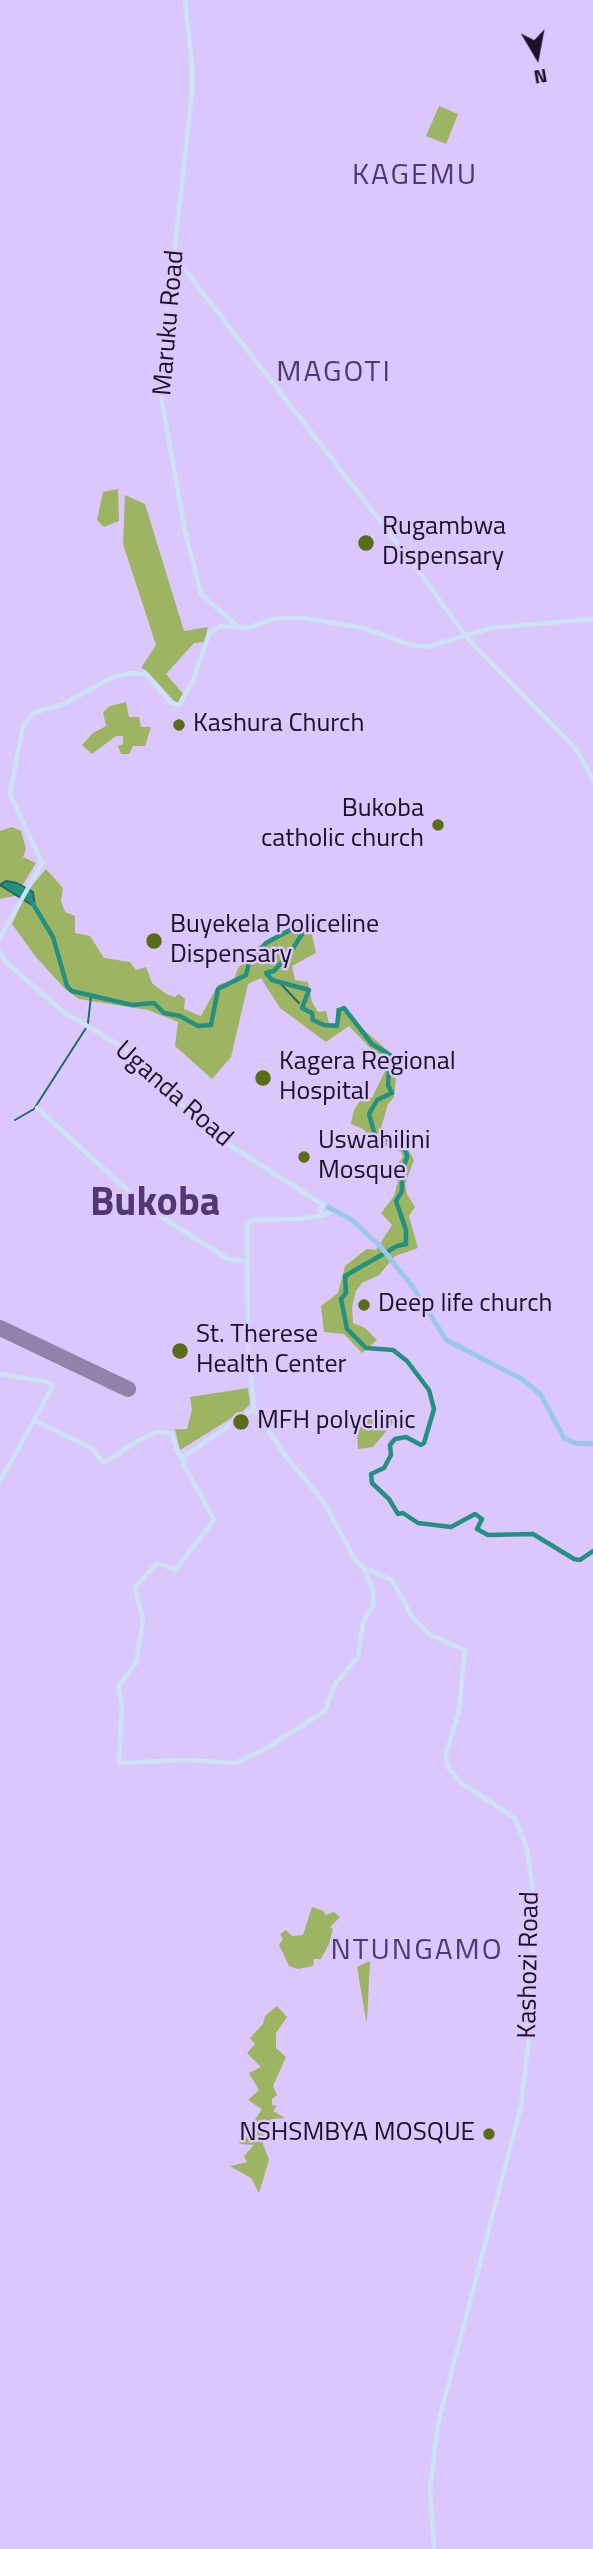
<!DOCTYPE html>
<html>
<head>
<meta charset="utf-8">
<style>
	body { margin:0 }
	#map { position:relative; width:593px; height:2549px; overflow:hidden; background:#dbc7fc; font-family:"Titillium Web",sans-serif }
	canvas { display:block }
	.north { position:absolute; left:502px; top:21px; width:70px; height:70px; -webkit-text-stroke:5px #dbc7fc; paint-order:stroke; rotate:170deg; font-size:19px; font-weight:700; line-height:28px; text-align:center; color:#1a1028 }
	.north::after { content:''; display:block; margin:auto; width:24px; height:32px; background:#1a1028; clip-path:polygon(50% 0,100% 100%,50% 72%,0 100%) }
</style>
</head>
<body>
<div id="map">
<canvas width="593" height="2549"></canvas>
<div class="north">N</div>
</div>
<script>
const g = document.querySelector('canvas').getContext('2d');
g.lineJoin = 'round';
function fillPath(path, color) {
  g.fillStyle = color;
  g.fill(path, 'evenodd');
}
function toPath(rows) {
  const path = new Path2D();
  for (const r of rows) {
    if (r.length === 3) {
      path.moveTo(r[0] + r[2], r[1]);
      path.arc(r[0], r[1], r[2], 0, 2 * Math.PI);
      continue;
    }
    path.moveTo(r[0], r[1]);
    for (let i = 2; i < r.length; i += 2) path.lineTo(r[i], r[i + 1]);
  }
  return path;
}
function trace(path, color, width, dash) {
  g.strokeStyle = color;
  g.lineWidth = width;
  g.lineCap = dash ? 'butt' : 'round';
  g.setLineDash(dash || []);
  g.stroke(path);
}
function drawText(font, color, halo, rows, align = 'center') {
  g.font = font + ' "Titillium Web",sans-serif';
  g.lineWidth = 5;
  g.setLineDash([]);
  g.textBaseline = 'middle';
  g.strokeStyle = halo;
  g.fillStyle = color;
  for (const [text, x, y, turn = 0] of rows) {
    g.save();
    g.translate(x, y);
    g.rotate((+turn || 0) * Math.PI / 180);
    g.textAlign = isNaN(turn) ? turn : align;
    if (halo) g.strokeText(text, 0, 0);
    g.fillText(text, 0, 0);
    g.restore();
  }
}
const green = toPath([
	[439,106,458,114,446,144,426,136],
	[118,489,119,521,104,527,97,520,103,492],
	[125,495,145,504,184,631,208,627,204,642,194,643,166,674,184,695,177,704,146,670,141,668,156,645,123,544],
	[126,702,129,717,139,717,141,727,151,727,145,746,133,746,129,754,121,754,118,746,123,744,123,736,116,736,92,754,82,745,93,733,106,726,103,712,110,706],
	[12,827,21,831,26,849,23,857,36,863,22,886,29,889,46,869,63,888,61,901,65,912,75,916,75,933,90,936,104,958,130,962,136,970,146,967,152,983,166,994,175,997,179,994,185,999,184,1009,201,1016,218,985,234,980,238,968,248,959,249,952,283,931,316,921,318,926,312,935,316,953,292,966,295,980,308,982,312,1002,318,1012,326,1011,329,1023,336,1023,336,1008,346,1008,357,1024,399,1060,393,1075,396,1079,394,1097,388,1104,381,1128,404,1143,414,1160,405,1184,407,1194,415,1207,409,1216,418,1248,395,1256,379,1275,362,1283,356,1291,352,1307,353,1323,365,1328,377,1340,362,1353,344,1334,324,1332,321,1306,338,1293,345,1266,367,1249,376,1250,392,1225,381,1213,394,1196,398,1181,389,1174,403,1157,401,1152,384,1145,381,1148,363,1129,351,1124,354,1110,364,1095,372,1098,385,1071,386,1058,372,1050,349,1026,326,1042,280,1008,261,978,248,984,231,1057,212,1079,175,1046,178,1022,148,1010,79,999,66,990,36,957,12,924,24,898,19,895,0,899,0,831],
	[248,1388,250,1404,243,1411,180,1450,175,1429,187,1429,192,1410,190,1397],
	[370,1413,399,1416,373,1447,358,1449,356,1418],
	[312,1907,324,1911,325,1915,334,1912,340,1917,330,1927,333,1929,329,1944,321,1959,314,1959,313,1966,298,1969,289,1966,279,1945,283,1939,280,1934,286,1930,292,1936,303,1935],
	[370,1961,367,2020,366,2020,357,1967],
	[277,2006,287,2017,276,2033,276,2048,286,2057,273,2086,277,2095,272,2099,272,2105,277,2106,273,2111,285,2118,271,2119,264,2130,263,2144,269,2160,259,2193,251,2178,230,2166,247,2162,244,2156,254,2145,239,2144,262,2109,248,2100,259,2090,249,2073,261,2067,247,2053,255,2044,250,2038,263,2024,265,2016]
]);
const water = toPath([
	[6,881,17,883,33,892,35,907,0,885,6,881]
]);
const stream = toPath([
	[278,981,299,1003],
	[88,1023,91,996],
	[15,1120,34,1109,86,1028]
]);
const river = toPath([
	[33,904,53,937,67,986,72,991,132,1005,154,1003,164,1013,180,1016,198,1026,211,1025,218,989,246,975,249,963,266,943,290,930,302,934,290,953,274,971,266,973,272,980,309,990,302,1008,312,1013,313,1020,324,1025,337,1026,339,1010,344,1008,372,1044,390,1055,388,1085,392,1093,377,1100,369,1114,376,1139,381,1142,388,1138,406,1151,407,1157,402,1171,402,1191,396,1201,406,1230,406,1244,397,1246,345,1276,346,1293,341,1299,347,1329,366,1348,393,1350,407,1361,429,1390,434,1409,424,1443,421,1445,406,1437,395,1439,390,1445,391,1455,384,1468,371,1474,372,1483,389,1499,398,1514,403,1513,418,1523,451,1527,475,1514,482,1519,477,1529,488,1535,533,1534,574,1559,580,1560,593,1551]
]);
const runway = toPath([
	[0,1328,128,1389]
]);
const secondary = toPath([
	[185,0,192,64,192,94,162,361,162,402,185,531,201,594,237,626],
	[174,265,185,270,213,306,406,554,468,639,576,749,593,780],
	[0,938,42,863,10,794,23,726,33,713,64,704,111,678,131,673,146,674,171,703,179,705,193,680,210,632,221,626,247,628,276,618,304,618,363,628,412,645,427,647,491,628,593,619],
	[0,951,6,962,62,1011,124,1048,209,1132,325,1206],
	[37,1108,147,1208,228,1259,247,1261],
	[325,1210,4.5],
	[324,1215,301,1219,253,1220,247,1224,248,1345,254,1409,284,1454,323,1501,356,1561,364,1568,392,1580,413,1618,430,1635,465,1650,459,1710,446,1754,447,1766,461,1783,515,1818,527,1849,535,1905,530,1984,530,2030,521,2106,438,2424,430,2489,434,2549],
	[0,1374,48,1382,53,1386,0,1481],
	[36,1421,91,1448,104,1463,139,1440,158,1432,172,1434,179,1455,183,1457,254,1409],
	[183,1457,183,1463,214,1520,175,1570,157,1563,135,1587,143,1621,136,1663,118,1686,122,1704,119,1763,187,1760,235,1763,265,1749,325,1711,335,1684,358,1657,363,1622,373,1606,373,1590,364,1568]
]);
const primary = toPath([
	[328,1207,352,1220,381,1247,415,1290,446,1340,522,1379,541,1395,564,1438,575,1443,593,1444]
]);
const markers = [
	[366,543,9,"#596c19"],
	[179,725,7,"#596c19"],
	[438,825,7,"#596c19"],
	[154,941,9,"#596c19"],
	[263,1078,9,"#596c19"],
	[304,1157,7,"#596c19"],
	[364,1305,7,"#596c19"],
	[180,1351,9,"#596c19"],
	[241,1422,9,"#596c19"],
	[489,2134,7,"#596c19"]
];
const streetNames = [
	["Maruku Road",170,323,-85],
	["Uganda Road",173,1095,41],
	["Kashozi Road",530,1965,-89]
];
const poiNames = [
	["Rugambwa",382,528],
	["Dispensary",382,558],
	["Kashura Church",193,725],
	["Bukoba",424,810,"right"],
	["catholic church",424,840,"right"],
	["Buyekela Policeline",170,926],
	["Dispensary",170,956],
	["Kagera Regional",279,1063],
	["Hospital",279,1093],
	["Uswahilini",318,1142],
	["Mosque",318,1172],
	["Deep life church",378,1305],
	["St. Therese",196,1336],
	["Health Center",196,1366],
	["MFH polyclinic",257,1422],
	["NSHSMBYA MOSQUE",475,2134,"right"]
];
const quarterNames = [
	["KAGEMU",415,177],
	["MAGOTI",334,374],
	["NTUNGAMO",417,1952]
];
const townNames = [
	["Bukoba",155,1205]
];
fillPath(green, '#9db462');
fillPath(water, '#249081');
trace(water, '#216a66', 2);
trace(stream, '#216a66', 2);
trace(river, '#249081', 4.5);
trace(runway, '#9181ab', 16);
trace(secondary, '#cce3f4', 4.5);
trace(primary, '#9ac8e9', 5);
for (const [x, y, r, color] of markers) {
  const dot = new Path2D();
  dot.arc(x, y, r, 0, 2 * Math.PI);
  g.fillStyle = color;
  g.fill(dot);
  trace(dot, '#dbc7fc', 2.5);
}
drawText('26px', '#1a1028', '#dbc7fc', streetNames);
drawText('26px', '#1a1028', '#dbc7fc', poiNames, 'left');
g.letterSpacing = '2px';
drawText('30px', '#503870', '#dbc7fc', quarterNames);
g.letterSpacing = '0px';
drawText('bold 40px', '#503870', '#dbc7fc', townNames);
</script>
</body>
</html>
